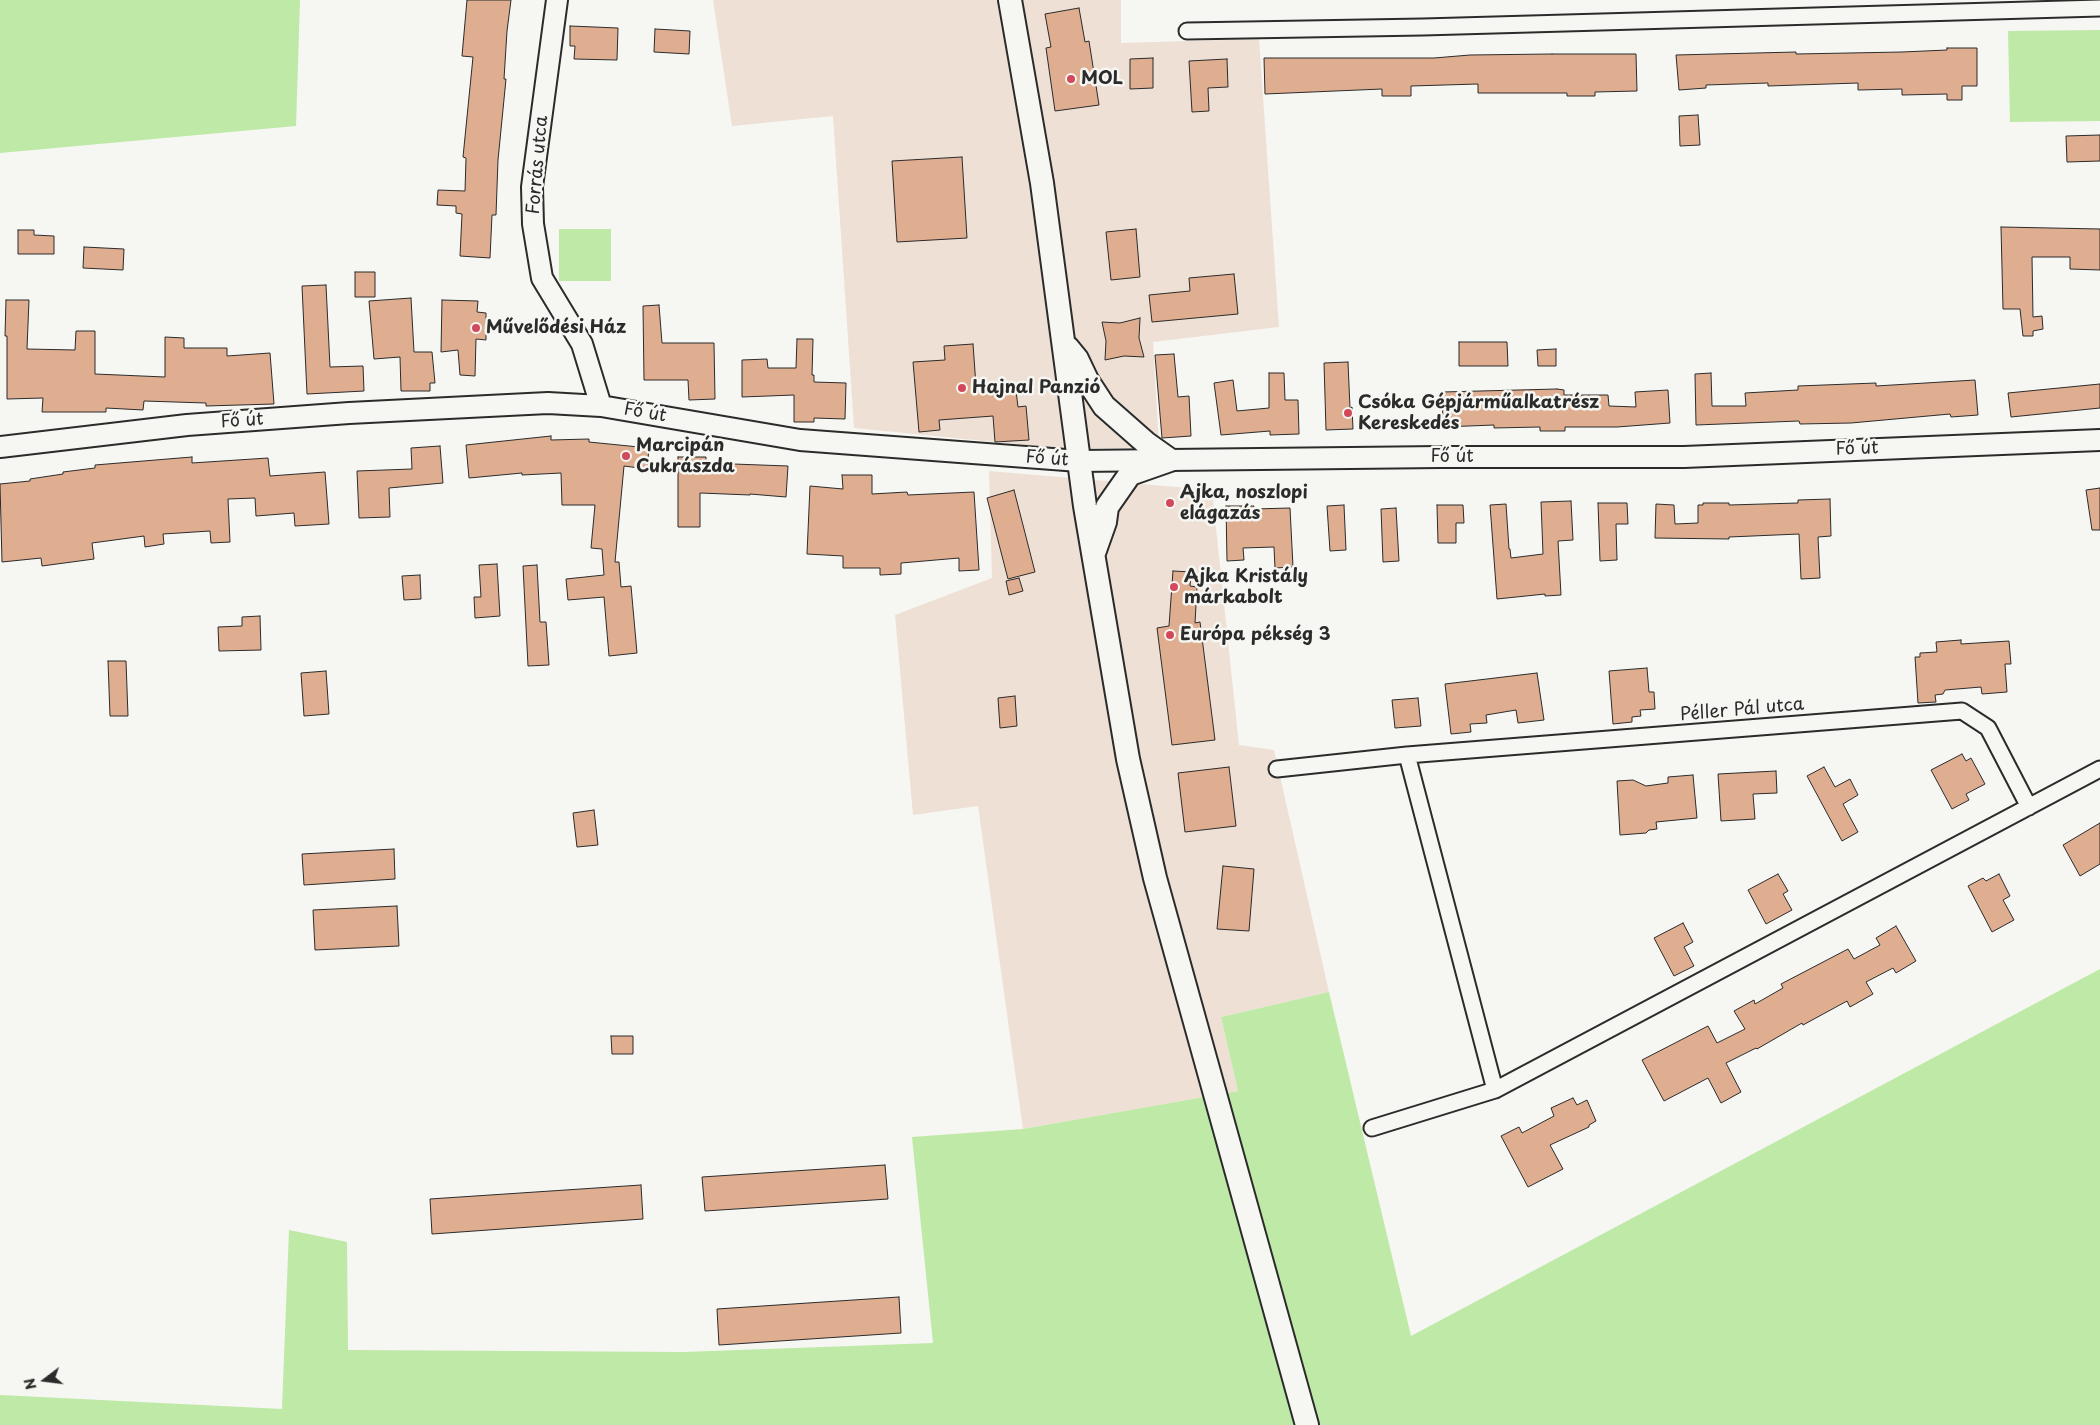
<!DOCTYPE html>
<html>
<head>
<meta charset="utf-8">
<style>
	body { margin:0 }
	#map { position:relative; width:2100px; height:1425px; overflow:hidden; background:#f6f6f2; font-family:"Playpen Sans",sans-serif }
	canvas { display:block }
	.north { position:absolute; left:20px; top:1355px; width:50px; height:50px; -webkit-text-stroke:4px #f6f6f2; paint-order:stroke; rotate:255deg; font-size:14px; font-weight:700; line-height:20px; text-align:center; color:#2b2b2b }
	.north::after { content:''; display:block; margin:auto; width:18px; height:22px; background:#2b2b2b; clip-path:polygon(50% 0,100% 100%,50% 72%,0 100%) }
</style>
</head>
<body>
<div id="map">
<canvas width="2100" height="1425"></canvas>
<div class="north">N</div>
</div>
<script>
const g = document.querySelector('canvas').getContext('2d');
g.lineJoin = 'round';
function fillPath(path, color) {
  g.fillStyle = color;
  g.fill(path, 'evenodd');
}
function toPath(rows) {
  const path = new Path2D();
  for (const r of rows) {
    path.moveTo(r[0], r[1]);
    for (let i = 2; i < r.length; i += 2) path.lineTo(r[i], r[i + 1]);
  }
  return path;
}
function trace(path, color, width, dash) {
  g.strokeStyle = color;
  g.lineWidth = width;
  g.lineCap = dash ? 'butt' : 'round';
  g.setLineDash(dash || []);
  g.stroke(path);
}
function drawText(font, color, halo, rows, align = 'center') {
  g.font = font + ' "Playpen Sans",sans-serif';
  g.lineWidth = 5;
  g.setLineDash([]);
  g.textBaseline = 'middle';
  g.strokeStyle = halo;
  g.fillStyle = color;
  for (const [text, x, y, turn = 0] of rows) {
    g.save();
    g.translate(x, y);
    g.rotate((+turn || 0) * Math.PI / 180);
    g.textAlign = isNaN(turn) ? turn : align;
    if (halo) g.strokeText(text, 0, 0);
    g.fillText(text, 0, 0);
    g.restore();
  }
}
const built = toPath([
	[713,0,1121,0,1121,43,1259,39,1279,327,1153,342,1159,447,1065,449,854,428,833,116,732,126],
	[989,471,1212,490,1239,745,1274,750,1329,992,1221,1017,1238,1091,1023,1129,978,806,913,815,895,615,992,578]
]);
const green = toPath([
	[0,0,300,0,296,126,0,153],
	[2100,30,2100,121,2010,122,2008,31],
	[559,229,611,229,611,281,559,281],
	[2100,969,2100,1425,0,1425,0,1395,282,1409,289,1230,347,1242,348,1350,684,1352,933,1343,912,1137,1023,1129,1238,1091,1221,1017,1329,992,1411,1336]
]);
const building = toPath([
	[467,0,511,0,507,31,504,79,506,79,498,160,496,215,492,215,490,258,460,256,462,214,456,213,456,206,437,205,438,190,465,191,466,158,463,157,473,57,462,56,467,0],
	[1079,8,1085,42,1089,41,1099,105,1055,111,1046,48,1051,47,1045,14,1079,8],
	[570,26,618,28,617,60,574,59,575,46,570,46,570,26],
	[655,29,690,31,689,54,654,52,655,29],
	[1947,48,1977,48,1977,86,1962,86,1962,100,1947,100,1947,94,1902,95,1902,89,1858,90,1858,83,1768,86,1768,83,1706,85,1706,88,1679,90,1676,55,1796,52,1796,54,1902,52,1947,50,1947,48],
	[1552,54,1636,54,1637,91,1595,92,1595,96,1567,96,1567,93,1478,93,1478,84,1411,86,1411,96,1382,96,1382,89,1265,94,1264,58,1434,58,1470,55,1552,54],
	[1153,58,1153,88,1130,89,1130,59,1153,58],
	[1227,59,1228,87,1208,88,1209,111,1192,112,1189,61,1227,59],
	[1698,115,1700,145,1680,146,1679,116,1698,115],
	[2100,135,2100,161,2067,162,2066,136,2100,135],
	[962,157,967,238,897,242,892,161,962,157],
	[2001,227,2100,229,2100,270,2070,269,2070,257,2032,257,2033,317,2042,316,2043,329,2033,331,2033,336,2023,336,2020,309,2003,309,2001,227],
	[1136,229,1140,277,1111,280,1106,232,1136,229],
	[18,230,34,230,34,235,54,236,54,254,18,254,18,230],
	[84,247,124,249,123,270,83,268,84,247],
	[355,272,375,272,375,297,355,297,355,272],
	[1234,274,1238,314,1152,322,1149,295,1190,291,1189,278,1234,274],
	[326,285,330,367,363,366,364,391,307,394,302,286,326,285],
	[411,298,414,352,432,352,435,383,430,383,430,391,401,391,400,357,374,359,369,301,411,298],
	[6,300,29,300,27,349,75,350,76,331,95,331,95,374,165,377,165,337,184,338,184,348,227,348,227,356,270,353,274,404,206,406,206,403,144,401,143,410,106,408,106,412,42,412,43,398,7,399,7,336,5,336,6,300],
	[442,300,478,301,477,312,486,313,486,340,476,339,475,376,460,375,458,350,441,352,442,300],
	[659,305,662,343,714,343,715,399,689,400,688,380,644,380,643,306,659,305],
	[1140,318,1139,338,1144,357,1124,356,1105,360,1106,341,1102,322,1120,323,1140,318],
	[797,339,813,339,812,375,814,375,814,382,846,383,845,419,814,418,814,422,794,422,794,395,742,397,742,360,767,359,768,368,796,368,797,339],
	[1459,342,1507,342,1508,366,1459,366,1459,342],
	[973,344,976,386,1015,383,1018,407,1026,406,1029,440,995,442,993,416,939,420,940,430,919,432,913,362,945,360,944,346,973,344],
	[1556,349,1556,366,1538,366,1537,350,1556,349],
	[1174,354,1178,397,1189,396,1191,436,1162,438,1155,355,1174,354],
	[1348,362,1350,408,1352,407,1353,429,1326,430,1324,363,1348,362],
	[1269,373,1284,373,1285,400,1298,400,1299,434,1270,435,1270,431,1221,435,1214,383,1233,380,1237,411,1269,408,1269,373],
	[1711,373,1712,406,1746,406,1745,393,1798,390,1798,386,1876,383,1876,386,1975,380,1978,415,1951,417,1950,414,1851,423,1800,424,1799,421,1696,425,1695,374,1711,373],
	[2100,384,2100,408,2011,417,2008,393,2100,384],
	[1557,389,1564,390,1564,395,1608,395,1609,406,1636,407,1635,392,1668,390,1670,423,1617,427,1565,427,1565,431,1540,431,1540,427,1494,428,1494,425,1443,427,1442,392,1557,389],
	[551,436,551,440,589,439,589,442,649,448,647,469,624,466,615,562,619,562,621,587,631,586,637,653,609,656,604,597,568,600,566,579,604,575,602,549,591,548,595,505,562,505,561,473,522,475,522,473,469,478,466,445,551,436],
	[440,446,443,483,389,488,390,517,359,518,357,471,412,469,411,448,440,446],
	[192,457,192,463,268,458,270,476,325,472,329,524,295,526,294,513,256,516,255,498,228,499,230,542,211,543,210,531,163,534,164,544,145,547,144,536,92,543,94,559,42,566,41,558,2,562,0,484,30,481,30,479,63,474,63,472,95,468,95,465,192,457],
	[678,457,706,457,706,463,788,466,786,497,750,494,750,495,700,493,700,527,678,527,678,457],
	[842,475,872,475,872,494,907,492,908,495,974,492,979,570,959,571,959,558,901,563,901,574,880,575,880,568,843,568,843,556,807,554,810,486,843,489,842,475],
	[2100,488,2100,530,2092,530,2086,490,2100,488],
	[1014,490,1035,572,1008,579,987,498,1014,490],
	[1830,499,1831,536,1818,537,1820,578,1801,579,1799,534,1729,537,1729,539,1655,538,1656,504,1674,505,1675,524,1698,523,1698,505,1703,505,1703,503,1729,503,1729,505,1798,503,1798,500,1830,499],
	[1571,501,1573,540,1558,541,1561,595,1545,596,1545,594,1497,599,1490,505,1506,504,1509,549,1510,549,1511,558,1543,554,1541,502,1571,501],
	[1598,503,1627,503,1628,524,1616,524,1617,560,1600,561,1598,503],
	[1344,505,1346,550,1330,551,1327,506,1344,505],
	[1437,505,1463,505,1464,523,1456,523,1456,543,1438,543,1437,505],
	[1226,506,1254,506,1254,509,1290,508,1293,567,1275,568,1274,547,1243,548,1244,560,1227,561,1226,506],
	[1396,508,1399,561,1383,562,1381,509,1396,508],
	[497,564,500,616,475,618,474,597,481,597,479,565,497,564],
	[537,565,540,622,546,622,549,665,528,666,523,566,537,565],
	[1173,571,1191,572,1190,586,1197,587,1195,623,1200,622,1215,740,1172,745,1157,628,1169,626,1173,571],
	[420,575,421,599,404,600,402,576,420,575],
	[1019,578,1023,591,1009,595,1006,581,1019,578],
	[260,616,261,650,219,651,218,627,242,626,242,617,260,616],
	[1961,640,1961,644,2009,641,2011,664,2005,664,2007,692,1982,694,1981,687,1945,690,1943,694,1935,695,1936,702,1918,703,1915,657,1920,657,1920,653,1937,652,1936,642,1961,640],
	[108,661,126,661,128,716,110,716,108,661],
	[1647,668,1649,692,1654,692,1655,709,1640,710,1641,716,1632,717,1632,722,1613,724,1609,671,1647,668],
	[326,671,329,714,304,716,301,673,326,671],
	[1537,673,1544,720,1518,723,1516,710,1486,715,1487,723,1470,724,1471,732,1451,734,1445,684,1537,673],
	[1015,696,1017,726,1000,728,998,698,1015,696],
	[1418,698,1421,726,1395,728,1392,700,1418,698],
	[1962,754,1966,761,1971,758,1985,784,1966,794,1969,800,1952,809,1931,770,1962,754],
	[1229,767,1236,826,1185,832,1178,773,1229,767],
	[1824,767,1835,787,1850,779,1858,795,1843,804,1858,832,1842,841,1807,776,1824,767],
	[1776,771,1777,793,1753,794,1755,819,1721,821,1718,774,1776,771],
	[1693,775,1697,818,1656,822,1657,829,1649,830,1646,833,1620,835,1617,781,1633,780,1646,786,1668,783,1668,777,1693,775],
	[594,810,598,845,577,847,573,813,594,810],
	[2100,823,2100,864,2080,876,2063,845,2100,823],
	[394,849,395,879,304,885,302,854,394,849],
	[1223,866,1254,869,1249,931,1217,929,1223,866],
	[1778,874,1788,891,1783,894,1792,910,1766,924,1748,890,1778,874],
	[1999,874,2010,896,2003,900,2014,920,1992,932,1968,886,1983,878,1986,881,1999,874],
	[397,906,399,946,315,950,313,910,397,906],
	[1683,923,1693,942,1684,947,1694,966,1674,976,1654,938,1683,923],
	[1896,926,1916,961,1896,973,1893,968,1866,982,1873,994,1850,1007,1847,1001,1803,1025,1802,1023,1757,1049,1756,1048,1726,1063,1741,1092,1721,1103,1708,1078,1664,1101,1642,1060,1708,1026,1717,1043,1745,1029,1734,1011,1754,1000,1755,1004,1783,988,1781,984,1848,949,1854,959,1880,945,1876,938,1896,926],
	[611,1036,633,1036,633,1054,612,1054,611,1036],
	[1573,1098,1577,1105,1587,1100,1596,1121,1589,1125,1589,1127,1550,1145,1563,1169,1528,1187,1501,1136,1519,1127,1522,1133,1554,1116,1551,1108,1573,1098],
	[885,1165,888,1199,705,1211,702,1177,885,1165],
	[641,1185,643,1219,432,1234,430,1199,641,1185],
	[899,1297,901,1333,719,1345,717,1309,899,1297]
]);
const street = toPath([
	[1187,31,1423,27,2100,8],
	[1407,755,1495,1090],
	[1277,769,1407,755,1962,711,1988,728,2029,807],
	[1372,1128,1495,1090,2100,769]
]);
const secondary = toPath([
	[557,0,532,187,533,224,542,278,582,344,601,406],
	[0,447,187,425,349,413,548,403,601,406,800,440,1079,461,1440,457,1684,457,2100,440]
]);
const primary = toPath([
	[1010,0,1042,183,1085,506,1128,759,1155,878,1307,1425],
	[1068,348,1077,359,1087,380,1104,406,1146,443,1170,460],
	[1094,553,1105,522,1107,507,1130,474,1170,460]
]);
const markers = [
	[1071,79,5,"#d1495b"],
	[476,328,5,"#d1495b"],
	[962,388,5,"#d1495b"],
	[1348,413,5,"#d1495b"],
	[626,456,5,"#d1495b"],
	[1170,503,5,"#d1495b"],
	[1174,587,5,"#d1495b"],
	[1170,635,5,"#d1495b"]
];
const poiNames = [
	["MOL",1081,79],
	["Művelődési Ház",486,328],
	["Hajnal Panzió",972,388],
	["Csóka Gépjárműalkatrész",1358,403],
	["Kereskedés",1358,424],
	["Marcipán",636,446],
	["Cukrászda",636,467],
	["Ajka, noszlopi",1180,493],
	["elágazás",1180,514],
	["Ajka Kristály",1184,577],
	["márkabolt",1184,598],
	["Európa pékség 3",1180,635]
];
const streetNames = [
	["Forrás utca",538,165,-85],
	["Fő út",645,413,10],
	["Fő út",242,421,-4],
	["Fő út",1857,449,-2],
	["Fő út",1452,457],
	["Fő út",1047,459,4],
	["Péller Pál utca",1742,710,-5]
];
fillPath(built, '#efe0d5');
fillPath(green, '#bee9a6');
fillPath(building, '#dfae90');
trace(building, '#2b2b2b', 1);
trace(street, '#2b2b2b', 19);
trace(secondary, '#2b2b2b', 24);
trace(primary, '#2b2b2b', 26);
trace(street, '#f6f6f2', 15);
trace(secondary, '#f6f6f2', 20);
trace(primary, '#f6f6f2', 22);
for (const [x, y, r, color] of markers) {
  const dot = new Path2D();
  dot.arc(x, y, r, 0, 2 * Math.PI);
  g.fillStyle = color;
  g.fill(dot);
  trace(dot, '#f6f6f2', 2);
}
drawText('bold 18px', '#2b2b2b', '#f6f6f2', poiNames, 'left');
drawText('18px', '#2b2b2b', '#f6f6f2', streetNames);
</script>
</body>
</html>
